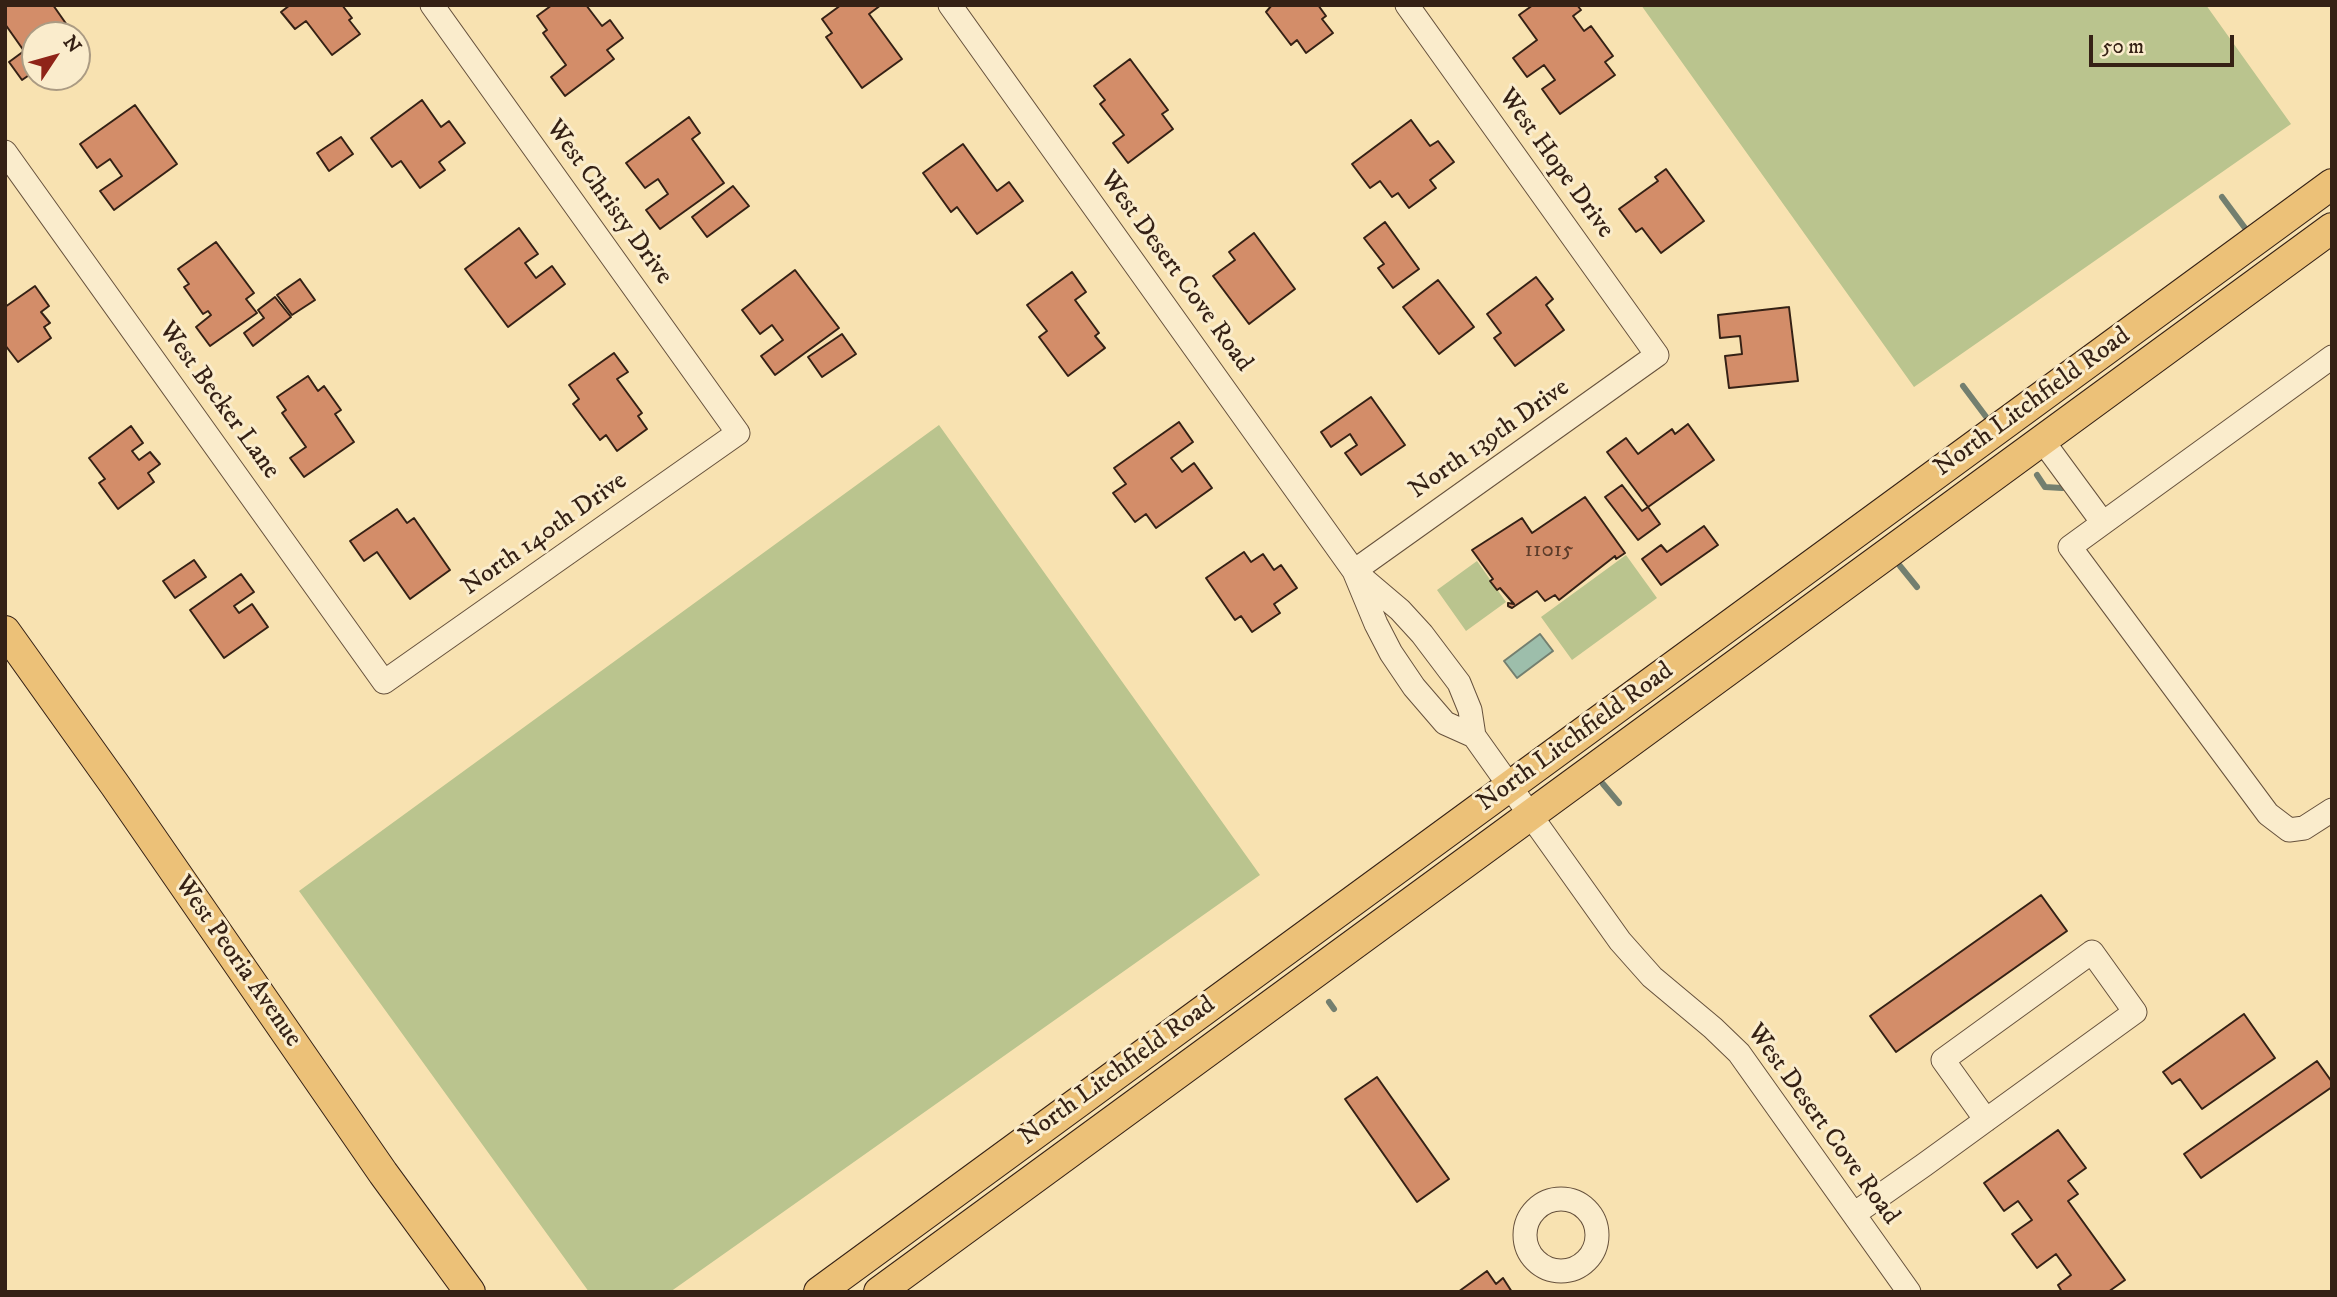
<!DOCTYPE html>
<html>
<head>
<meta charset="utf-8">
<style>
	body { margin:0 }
	#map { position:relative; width:2337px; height:1297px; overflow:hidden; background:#f8e2b1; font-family:"IM FELL DW Pica",serif }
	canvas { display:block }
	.frame { position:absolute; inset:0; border:7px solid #352115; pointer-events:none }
	.north { position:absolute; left:21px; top:21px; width:70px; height:70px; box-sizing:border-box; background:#faeccc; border:2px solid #ab9b83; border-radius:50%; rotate:54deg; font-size:19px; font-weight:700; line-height:28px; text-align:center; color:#352115 }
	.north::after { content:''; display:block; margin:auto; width:24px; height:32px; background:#8f2418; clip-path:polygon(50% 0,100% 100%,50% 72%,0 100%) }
	.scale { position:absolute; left:2089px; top:35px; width:145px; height:32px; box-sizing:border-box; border:4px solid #352115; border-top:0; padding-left:9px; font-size:21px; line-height:24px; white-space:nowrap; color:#352115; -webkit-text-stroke:5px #faeccc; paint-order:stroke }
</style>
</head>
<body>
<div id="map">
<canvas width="2337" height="1297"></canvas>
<div class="frame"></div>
<div class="north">N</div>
<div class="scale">50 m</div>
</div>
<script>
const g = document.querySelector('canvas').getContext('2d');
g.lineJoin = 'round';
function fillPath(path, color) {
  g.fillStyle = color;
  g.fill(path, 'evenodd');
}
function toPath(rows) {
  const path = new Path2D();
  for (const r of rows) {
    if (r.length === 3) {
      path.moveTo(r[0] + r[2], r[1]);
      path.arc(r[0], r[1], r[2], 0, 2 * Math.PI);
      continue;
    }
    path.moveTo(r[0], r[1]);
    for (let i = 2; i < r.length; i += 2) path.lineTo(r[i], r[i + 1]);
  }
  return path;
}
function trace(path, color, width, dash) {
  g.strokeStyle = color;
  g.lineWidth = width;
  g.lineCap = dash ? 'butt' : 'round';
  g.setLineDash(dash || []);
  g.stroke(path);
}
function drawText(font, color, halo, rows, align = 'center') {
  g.font = font + ' "IM FELL DW Pica",serif';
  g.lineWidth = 6;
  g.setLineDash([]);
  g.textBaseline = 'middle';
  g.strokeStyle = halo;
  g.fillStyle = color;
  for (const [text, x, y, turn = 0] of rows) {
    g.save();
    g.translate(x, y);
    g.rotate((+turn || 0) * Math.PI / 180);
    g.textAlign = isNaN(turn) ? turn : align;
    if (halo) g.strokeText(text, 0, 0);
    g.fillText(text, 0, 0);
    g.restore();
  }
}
const green = toPath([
	[1641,5,2206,5,2291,124,1914,387],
	[939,425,1260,875,670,1292,589,1292,299,891],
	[1626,555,1657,598,1572,660,1541,617],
	[1477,561,1506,602,1466,631,1437,590]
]);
const water = toPath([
	[1540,634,1553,651,1517,678,1504,661,1540,634]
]);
const stream = toPath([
	[2222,197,2245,228],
	[1963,386,1987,418],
	[2037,475,2045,487,2062,488],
	[1900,566,1917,587],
	[1603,784,1619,803],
	[1329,1002,1334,1009]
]);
const building = toPath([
	[5,5,53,5,74,35,35,35,35,71,22,80,9,62,24,51,5,24,5,5],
	[290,5,342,5,352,18,349,20,360,34,332,55,306,21,295,29,281,12,290,5],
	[552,5,586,5,602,26,610,20,623,38,607,50,614,59,565,96,551,77,566,65,543,33,547,30,537,16,552,5],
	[841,5,881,5,869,14,902,59,862,88,826,37,832,33,822,19,841,5],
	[1272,5,1318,5,1326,16,1322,19,1333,33,1306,53,1297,40,1291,45,1266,12,1272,5],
	[1533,5,1577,5,1581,10,1573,16,1584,31,1591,26,1613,56,1605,62,1615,75,1560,114,1542,89,1555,80,1544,65,1527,77,1513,58,1537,40,1519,15,1533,5],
	[1130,59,1168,110,1162,114,1173,129,1128,163,1113,143,1124,135,1100,104,1105,100,1094,86,1130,59],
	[422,100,441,127,449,121,465,143,439,162,445,170,420,188,401,161,392,167,371,138,422,100],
	[135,105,177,164,114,210,100,191,122,176,110,159,97,168,80,144,135,105],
	[689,117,700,133,692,139,724,183,660,229,646,210,668,194,658,179,645,188,626,163,689,117],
	[1411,120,1430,146,1438,141,1454,162,1430,180,1436,188,1409,208,1398,193,1392,197,1380,181,1370,188,1352,164,1411,120],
	[341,137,353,154,329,171,317,153,341,137],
	[963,144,997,191,1009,182,1023,201,977,234,957,207,951,212,923,173,963,144],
	[1666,169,1704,221,1661,253,1642,228,1636,232,1619,209,1658,181,1655,177,1666,169],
	[733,186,749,206,707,237,692,217,733,186],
	[1385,222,1419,269,1393,288,1378,268,1384,264,1364,238,1385,222],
	[519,228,538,254,525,263,536,278,552,266,565,284,508,327,465,269,519,228],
	[1254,233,1295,289,1249,324,1213,276,1235,260,1229,252,1254,233],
	[216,242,254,293,246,299,257,313,210,346,196,327,211,315,208,311,203,314,184,287,189,284,178,269,216,242],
	[795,270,839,328,775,375,761,356,783,340,772,325,760,334,742,310,795,270],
	[1072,272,1086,292,1075,300,1099,333,1095,336,1105,348,1068,376,1039,337,1047,331,1027,305,1072,272],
	[1536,277,1553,299,1546,305,1564,330,1515,366,1494,338,1501,333,1487,314,1536,277],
	[300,279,315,300,292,315,277,295,300,279],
	[1438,280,1474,327,1439,354,1403,307,1438,280],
	[35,286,49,306,41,312,50,323,44,327,51,338,18,362,5,345,5,307,35,286],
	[275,297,291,317,253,346,244,333,264,318,258,310,275,297],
	[1789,307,1798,381,1729,388,1725,356,1742,354,1740,336,1720,338,1718,315,1789,307],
	[842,334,856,354,822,377,808,357,842,334],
	[614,353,628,372,617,379,642,413,638,416,647,429,617,451,606,435,600,440,573,404,579,399,569,385,614,353],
	[308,376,318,391,324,386,341,410,335,414,354,442,304,477,290,458,306,447,282,413,286,410,277,397,308,376],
	[1371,397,1405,445,1361,475,1345,453,1357,445,1350,434,1331,447,1321,432,1371,397],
	[1179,422,1193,442,1171,458,1182,472,1194,463,1212,488,1156,528,1146,514,1135,522,1113,493,1126,484,1114,468,1179,422],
	[1688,424,1714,460,1648,507,1607,452,1626,438,1638,454,1672,429,1675,434,1688,424],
	[131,426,143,443,132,451,139,460,150,452,160,464,148,473,154,482,118,509,99,483,105,479,89,458,131,426],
	[1622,485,1642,511,1648,507,1660,524,1638,540,1605,497,1622,485],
	[1585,497,1625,553,1616,559,1615,556,1559,600,1555,595,1545,601,1537,591,1512,608,1508,606,1508,603,1514,604,1500,588,1497,590,1490,581,1493,579,1472,550,1522,518,1532,533,1585,497],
	[397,509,407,523,414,518,450,570,410,599,377,552,364,561,350,541,397,509],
	[1704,526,1718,545,1661,585,1642,559,1661,545,1667,552,1704,526],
	[1244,552,1251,562,1263,554,1274,570,1281,565,1297,588,1274,604,1280,613,1252,632,1241,616,1235,620,1206,578,1244,552],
	[194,560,206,577,175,598,163,581,194,560],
	[241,574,254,592,234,606,239,613,252,604,268,627,224,658,190,610,241,574],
	[2041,895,2067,931,1896,1052,1870,1016,2041,895],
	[2244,1014,2275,1058,2202,1109,2180,1079,2172,1084,2163,1072,2244,1014],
	[2317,1061,2332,1082,2332,1087,2201,1178,2184,1154,2317,1061],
	[1377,1077,1449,1179,1417,1202,1345,1099,1377,1077],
	[2058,1130,2086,1168,2068,1181,2078,1194,2068,1201,2125,1280,2108,1292,2062,1292,2058,1285,2071,1275,2056,1254,2037,1268,2012,1234,2032,1220,2018,1201,2004,1211,1984,1183,2058,1130],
	[1487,1271,1496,1284,1503,1278,1512,1292,1458,1292,1487,1271]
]);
const minor = toPath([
	[950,5,1354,571,1376,624,1391,653,1414,687,1445,723,1474,736],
	[5,152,384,682,738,433,432,5],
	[2042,440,2103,523,2070,547,2268,814,2289,830,2304,828,2332,810],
	[2103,523,2332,357],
	[1354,571,1400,610,1422,634,1459,683,1470,710,1474,736,1620,941,1652,977,1713,1028,1739,1053,1909,1292],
	[1354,571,1657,355,1407,5],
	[1561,1235,36],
	[1854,1214,1924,1165,1986,1120,2135,1012,2092,952,1943,1060,1986,1120]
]);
const major = toPath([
	[5,631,115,785,383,1173,470,1292],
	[819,1292,2332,184],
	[879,1292,2332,228]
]);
const numberNames = [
	["11015",1549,551]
];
const streetNames = [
	["West Hope Drive",1555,164,54],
	["West Christy Drive",608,203,54],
	["West Desert Cove Road",1175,272,54],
	["West Becker Lane",218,401,54],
	["North Litchfield Road",2033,403,-36],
	["North 139th Drive",1490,440,-35],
	["North 140th Drive",545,535,-35],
	["North Litchfield Road",1576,738,-36],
	["West Peoria Avenue",237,962,55],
	["North Litchfield Road",1118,1072,-36],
	["West Desert Cove Road",1822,1125,54]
];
fillPath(green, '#bac48e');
fillPath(water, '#9dbeab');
trace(water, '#737f6f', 2);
trace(stream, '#737f6f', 6);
fillPath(building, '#d38d69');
trace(building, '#352115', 2);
trace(minor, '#66513c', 25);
trace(major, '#352115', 32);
trace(minor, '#faeccc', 23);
trace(major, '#ecc178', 30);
drawText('23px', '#5c3c2a', null, numberNames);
drawText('26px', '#352115', '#faeccc', streetNames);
</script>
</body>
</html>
